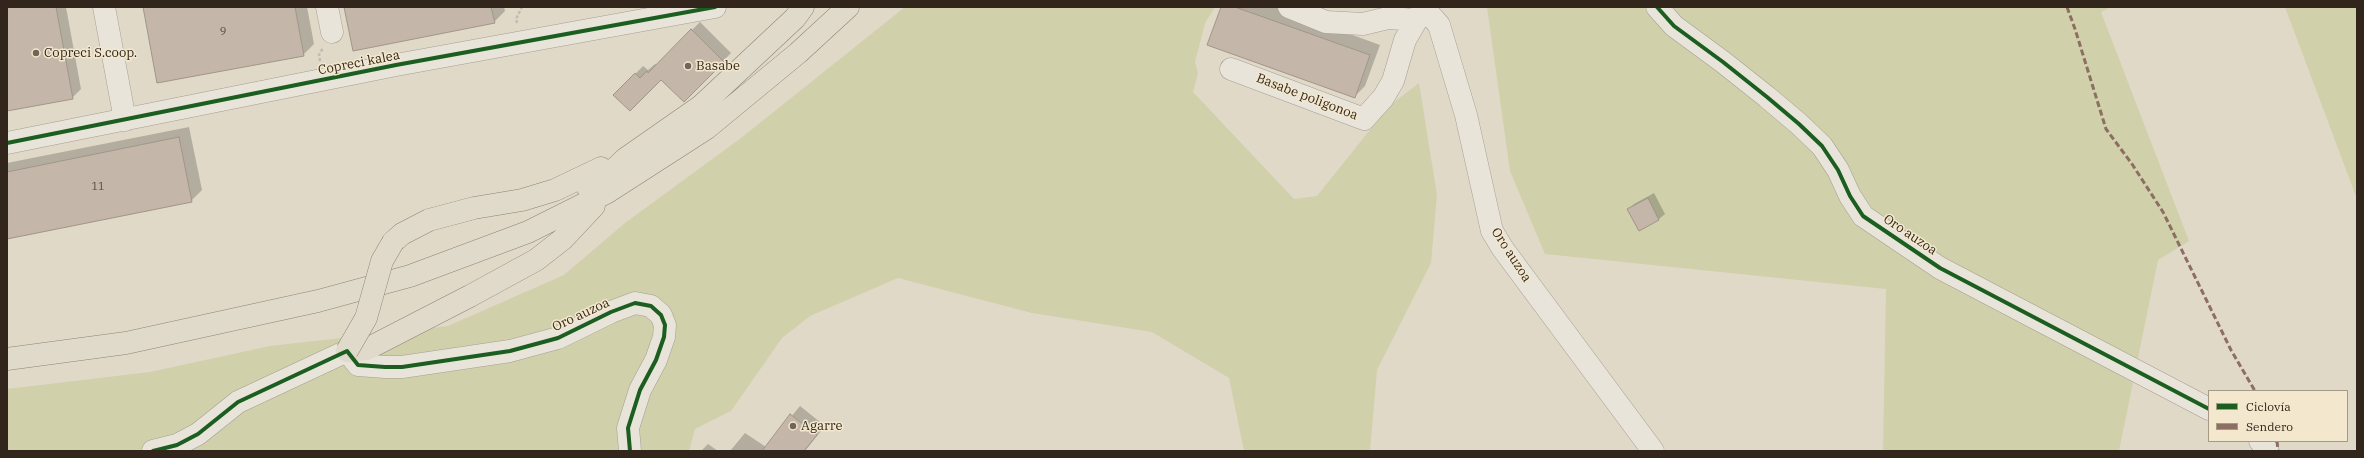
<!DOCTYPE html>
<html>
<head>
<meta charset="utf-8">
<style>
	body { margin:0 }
	#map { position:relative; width:2364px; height:458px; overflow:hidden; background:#e0d9c8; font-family:"IBM Plex Serif",serif }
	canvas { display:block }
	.frame { position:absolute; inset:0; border:8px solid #32261c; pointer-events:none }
	.legend { position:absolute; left:2208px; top:390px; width:140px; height:52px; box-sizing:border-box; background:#f3e8cd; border:1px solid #a69a86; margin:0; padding:5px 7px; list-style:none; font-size:12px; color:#32261c }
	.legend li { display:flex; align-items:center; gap:8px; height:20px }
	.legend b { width:20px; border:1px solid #a69a86 }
</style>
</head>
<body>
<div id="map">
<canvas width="2364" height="458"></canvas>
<div class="frame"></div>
<ul class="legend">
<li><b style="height:5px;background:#1b5e20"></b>Ciclovía</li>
<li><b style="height:5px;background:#8d6e63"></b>Sendero</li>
</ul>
</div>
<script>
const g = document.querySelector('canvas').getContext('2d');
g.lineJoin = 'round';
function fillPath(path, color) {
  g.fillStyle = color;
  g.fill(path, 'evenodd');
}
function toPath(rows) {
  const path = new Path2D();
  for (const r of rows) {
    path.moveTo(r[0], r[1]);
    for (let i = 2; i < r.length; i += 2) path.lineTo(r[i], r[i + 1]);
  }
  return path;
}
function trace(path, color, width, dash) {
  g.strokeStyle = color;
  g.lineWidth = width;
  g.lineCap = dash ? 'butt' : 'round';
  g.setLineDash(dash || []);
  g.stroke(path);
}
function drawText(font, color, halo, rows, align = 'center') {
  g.font = font + ' "IBM Plex Serif",serif';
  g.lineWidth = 3;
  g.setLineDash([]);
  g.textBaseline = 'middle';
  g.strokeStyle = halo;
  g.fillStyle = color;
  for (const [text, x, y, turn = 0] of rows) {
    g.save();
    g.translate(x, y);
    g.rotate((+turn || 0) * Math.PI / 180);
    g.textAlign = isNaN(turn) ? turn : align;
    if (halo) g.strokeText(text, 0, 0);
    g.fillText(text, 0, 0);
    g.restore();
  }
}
const green = toPath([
	[905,7,1215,7,1205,23,1195,62,1198,73,1193,92,1294,199,1317,196,1389,106,1419,83,1437,195,1431,263,1377,370,1370,451,1244,451,1229,378,1152,332,1032,313,898,278,810,316,782,338,731,411,695,429,689,451,7,451,7,389,150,372,270,346,448,326,564,275,625,223,741,138],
	[1487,7,2111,7,2101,12,2189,241,2158,260,2119,451,1883,451,1886,289,1545,254,1510,171],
	[2285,7,2357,7,2357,199]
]);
const shadow = toPath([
	[7,7,66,7,81,89,72,98,7,110],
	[144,7,307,7,314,44,303,55],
	[345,7,504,7,505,11,494,22],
	[1222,7,1276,7,1380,45,1365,86,1354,97],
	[700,22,731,53,684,101,661,78,615,95,643,66,648,70,655,64,657,65],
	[189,127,202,190,191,201,7,238,7,163],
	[1654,193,1665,214,1659,219,1640,230,1628,210,1634,204],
	[800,406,825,426,805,451,730,451,745,433,766,447],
	[708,444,718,451,701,451]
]);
const building = toPath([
	[7,7,56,7,73,99,7,111,7,7],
	[143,7,295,7,304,56,157,83,143,7],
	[344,7,491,7,495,23,353,51,344,7],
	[1221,7,1235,7,1370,55,1355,98,1207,45,1221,7],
	[691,29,724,62,684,102,661,80,630,111,613,95,635,73,640,78,647,71,648,73,691,29],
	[179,137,192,202,7,239,7,172,179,137],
	[1648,198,1659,220,1639,231,1627,209,1648,198],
	[790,414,817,435,804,451,762,451,790,414]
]);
const path = toPath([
	[517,23,516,19,522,7],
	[320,61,319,55,323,48]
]);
const minor = toPath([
	[104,7,125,120],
	[327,7,332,32],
	[1289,7,1326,22,1363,24,1388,18,1417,20],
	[1423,7,1439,25,1466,115,1492,231,1503,249,1653,451],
	[1657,7,1674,26,1723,62,1767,97,1799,124,1822,146,1838,170,1850,196,1863,216,1940,268,2209,409],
	[1231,69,1364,119,1383,98,1393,81,1405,40,1424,7],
	[7,143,396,65,715,7],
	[2260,441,2268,451],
	[153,451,177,445,198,434,238,402,347,351,358,365,385,367,402,367,510,351,558,338,611,312,635,303,651,306,661,315,665,325,664,337,656,360,640,390,628,428,630,451]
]);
const major = toPath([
	[588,188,607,176,625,159,701,106,795,18,803,7],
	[393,242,402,234,429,220,474,208,522,200,555,190,601,168],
	[347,351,367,349,470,296,536,260,563,239,594,206],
	[7,359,126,343,318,301,410,276,528,232,606,193,707,128,798,53,848,7]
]);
const majorBridge = toPath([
	[347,351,366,318,382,261,393,242]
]);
const quiet = toPath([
	[2067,7,2075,29,2106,129,2132,164,2163,212,2231,350,2255,391],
	[2277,441,2278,451]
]);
const cycleway = toPath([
	[1657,7,1674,26,1723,62,1767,97,1799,124,1822,146,1838,170,1850,196,1863,216,1940,268,2209,409],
	[7,143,396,65,715,7],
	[153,451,177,445,198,434,238,402,347,351,358,365,385,367,402,367,510,351,558,338,611,312,635,303,651,306,661,315,665,325,664,337,656,360,640,390,628,428,630,451]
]);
const markers = [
	[36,53,4,"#6f6558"],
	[688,66,4,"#6f6558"],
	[793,426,4,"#6f6558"]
];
const numberNames = [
	["9",223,32],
	["11",98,187]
];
const poiNames = [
	["Copreci S.coop.",44,53],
	["Basabe",696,66],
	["Agarre",801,426]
];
const streetNames = [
	["Copreci kalea",359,63,-11],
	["Basabe poligonoa",1307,97,21],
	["Oro auzoa",1910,235,34],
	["Oro auzoa",1511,255,57],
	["Oro auzoa",581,315,-25]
];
fillPath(green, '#d0d0ab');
fillPath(shadow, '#0003');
fillPath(building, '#c4b7a9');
trace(building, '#a09588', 1);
trace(minor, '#a59e92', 23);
trace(major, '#8b8479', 23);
trace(path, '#c1bbb2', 2.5, [3, 2]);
trace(minor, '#e8e4da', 22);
trace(major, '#e0dacb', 22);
trace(majorBridge, '#8b8479', 23, []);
trace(majorBridge, '#e0dacb', 22);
trace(quiet, '#8d6e63', 3, [6, 3]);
trace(cycleway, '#1b5e20', 4);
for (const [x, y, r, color] of markers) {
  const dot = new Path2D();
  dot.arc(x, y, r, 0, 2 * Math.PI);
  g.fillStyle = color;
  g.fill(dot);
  trace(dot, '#f3e8cd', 1.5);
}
drawText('11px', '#564a3f', null, numberNames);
drawText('13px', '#32261c', '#f3e8cd', poiNames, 'left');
drawText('13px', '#32261c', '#f3e8cd', streetNames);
</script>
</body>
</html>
